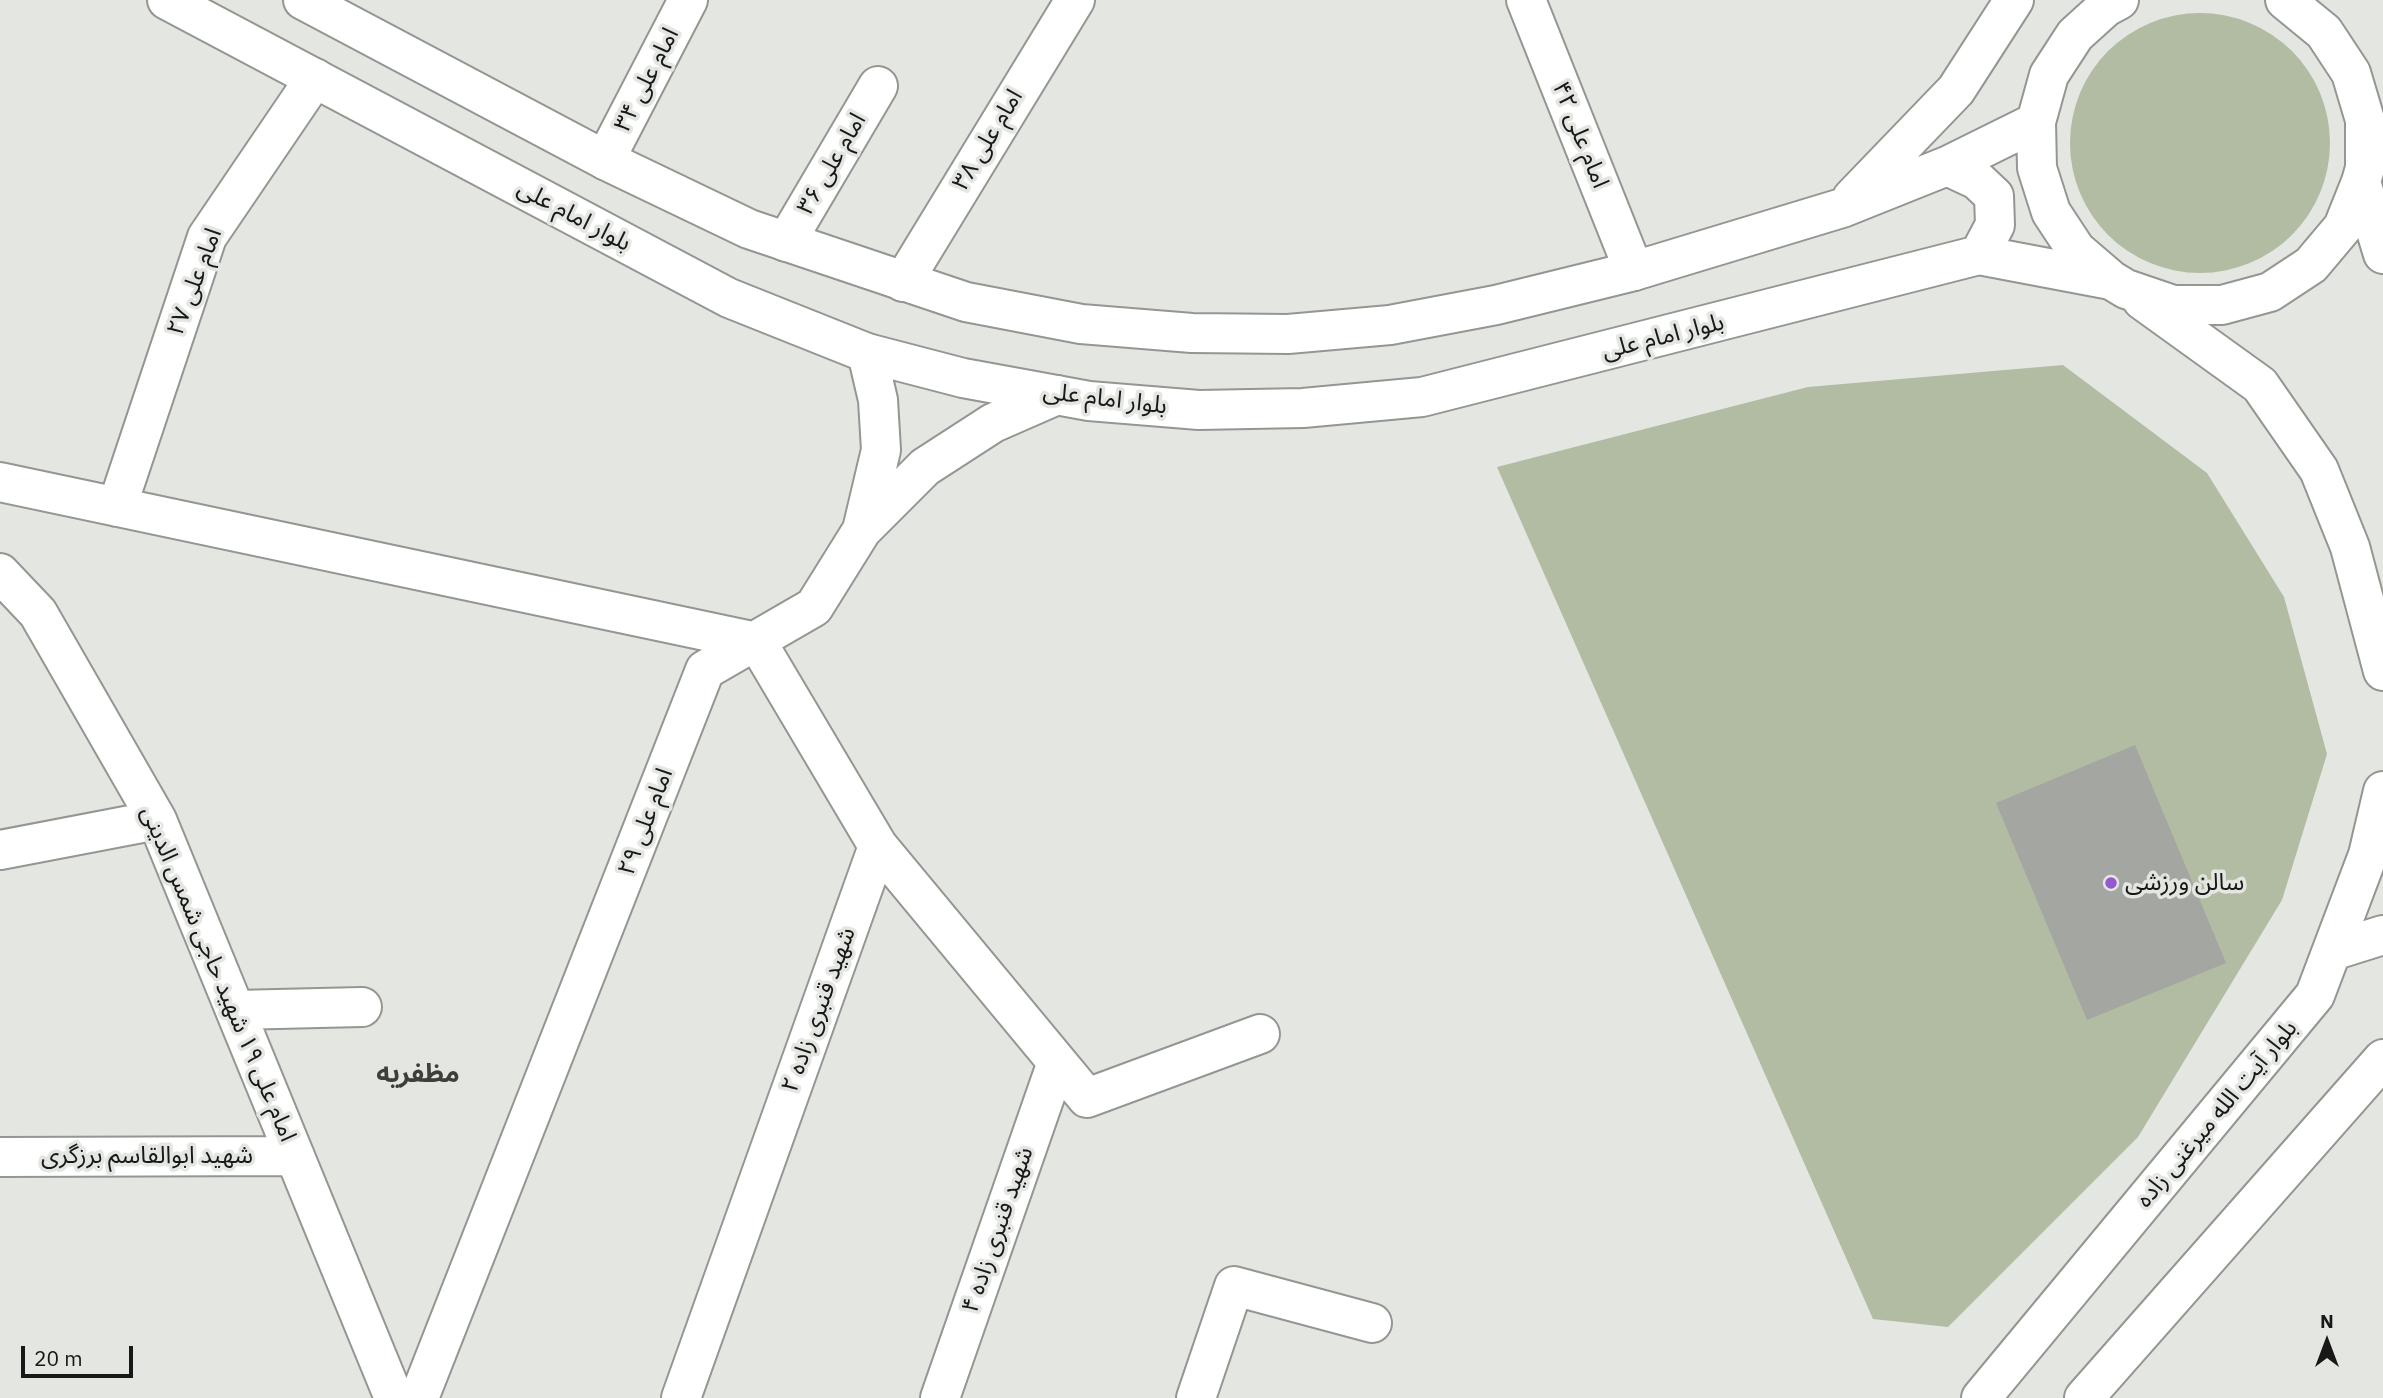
<!DOCTYPE html>
<html>
<head>
<meta charset="utf-8">
<style>
	body { margin:0 }
	#map { position:relative; width:2383px; height:1398px; overflow:hidden; background:#e4e6e2; font-family:"IBM Plex Sans",sans-serif }
	canvas { display:block }
	.north { position:absolute; left:2292px; top:1307px; width:70px; height:70px; -webkit-text-stroke:5px #e4e6e2; paint-order:stroke; rotate:0deg; font-size:19px; font-weight:700; line-height:28px; text-align:center; color:#171817 }
	.north::after { content:''; display:block; margin:auto; width:24px; height:32px; background:#171817; clip-path:polygon(50% 0,100% 100%,50% 72%,0 100%) }
	.scale { position:absolute; left:21px; top:1346px; width:112px; height:32px; box-sizing:border-box; border:4px solid #171817; border-top:0; padding-left:9px; font-size:21px; line-height:24px; white-space:nowrap; color:#171817; -webkit-text-stroke:5px #e4e6e2; paint-order:stroke }
</style>
</head>
<body>
<div id="map">
<canvas width="2383" height="1398"></canvas>
<div class="north">N</div>
<div class="scale">20 m</div>
</div>
<script>
const g = document.querySelector('canvas').getContext('2d');
g.lineJoin = 'round';
function fillPath(path, color) {
  g.fillStyle = color;
  g.fill(path, 'evenodd');
}
function toPath(rows) {
  const path = new Path2D();
  for (const r of rows) {
    if (r.length === 3) {
      path.moveTo(r[0] + r[2], r[1]);
      path.arc(r[0], r[1], r[2], 0, 2 * Math.PI);
      continue;
    }
    path.moveTo(r[0], r[1]);
    for (let i = 2; i < r.length; i += 2) path.lineTo(r[i], r[i + 1]);
  }
  return path;
}
function trace(path, color, width, dash) {
  g.strokeStyle = color;
  g.lineWidth = width;
  g.lineCap = dash ? 'butt' : 'round';
  g.setLineDash(dash || []);
  g.stroke(path);
}
function drawText(font, color, halo, rows, align = 'center') {
  g.font = font + ' "IBM Plex Sans","Noto Sans Arabic",sans-serif';
  g.lineWidth = 7;
  g.setLineDash([]);
  g.textBaseline = 'middle';
  g.strokeStyle = halo;
  g.fillStyle = color;
  for (const [text, x, y, turn = 0] of rows) {
    g.save();
    g.translate(x, y);
    g.rotate((+turn || 0) * Math.PI / 180);
    g.textAlign = isNaN(turn) ? turn : align;
    if (halo) g.strokeText(text, 0, 0);
    g.fillText(text, 0, 0);
    g.restore();
  }
}
const green = toPath([
	[2200,143,130],
	[2063,365,2207,473,2284,597,2327,754,2282,900,2138,1137,1948,1327,1873,1319,1497,467,1808,387]
]);
const building = toPath([
	[2135,745,2226,963,2087,1020,1996,803]
]);
const minor = toPath([
	[1526,0,1634,271],
	[605,160,688,0],
	[786,242,878,86],
	[903,282,1075,0],
	[0,482,757,642,878,846,681,1398],
	[117,507,207,237,315,78],
	[862,530,881,450,878,400,867,353],
	[0,573,38,613,157,820,394,1398],
	[878,846,1087,1098,1260,1034],
	[0,850,157,820],
	[235,1010,362,1007],
	[0,1157,295,1156],
	[419,1398,705,670,814,607,862,530,925,467,993,423,1057,395],
	[940,1398,1057,1062],
	[1196,1398,1234,1286,1372,1323]
]);
const major = toPath([
	[167,0,729,298,867,353,963,378,1089,401,1199,410,1303,408,1422,397,1979,255,2111,280],
	[303,0,605,160,749,229,966,302,1081,324,1192,333,1288,334,1390,325,1496,305,1634,271,1842,208,1947,166,2036,122],
	[2119,0,2106,7,2075,35,2049,75,2036,122,2037,168,2051,212,2076,250,2111,280,2126,289,2173,305,2222,305,2270,292,2311,265,2343,227,2361,182,2365,168,2365,120,2351,73,2324,32,2285,0],
	[1947,166,1977,180,1994,196,1995,225,1979,255],
	[2361,182,2383,254],
	[1852,198,1956,90,2014,0],
	[2142,300,2260,385,2319,470,2350,547,2383,671],
	[2332,951,2383,935],
	[1981,1398,2315,995,2368,855,2383,791],
	[2084,1398,2383,1059]
]);
const markers = [
	[2111,883,7,"#9558cf"]
];
const streetNames = [
	["امام علی ۳۴",647,80,-63],
	["امام علی ۴۲",1580,135,68],
	["امام علی ۳۸",988,140,-59],
	["امام علی ۳۶",832,164,-60],
	["بلوار امام علی",574,216,28],
	["امام علی ۲۷",195,282,-69],
	["بلوار امام علی",1663,337,-14],
	["بلوار امام علی",1105,399,7],
	["امام علی ۲۹",646,822,-69],
	["امام علی ۱۹ شهید حاجی شمس الدینی",218,974,67],
	["شهید قنبری زاده ۲",819,1010,-70],
	["بلوار آیت الله میرغنی زاده",2217,1114,-50],
	["شهید ابوالقاسم برزگری",147,1156],
	["شهید قنبری زاده ۴",998,1230,-71]
];
const poiNames = [
	["سالن ورزشی",2125,883]
];
const neighbourhoodNames = [
	["مظفریه",418,1074]
];
fillPath(green, '#b1bca2');
fillPath(building, '#a4a6a2');
trace(minor, '#949692', 42);
trace(major, '#949692', 42);
trace(minor, '#fff', 38);
trace(major, '#fff', 38);
for (const [x, y, r, color] of markers) {
  const dot = new Path2D();
  dot.arc(x, y, r, 0, 2 * Math.PI);
  g.fillStyle = color;
  g.fill(dot);
  trace(dot, '#e4e6e2', 2.5);
}
drawText('24px', '#171817', '#e4e6e2', streetNames);
drawText('24px', '#171817', '#e4e6e2', poiNames, 'left');
drawText('bold 26px', '#3e3f3c', '#e4e6e2', neighbourhoodNames);
</script>
</body>
</html>
